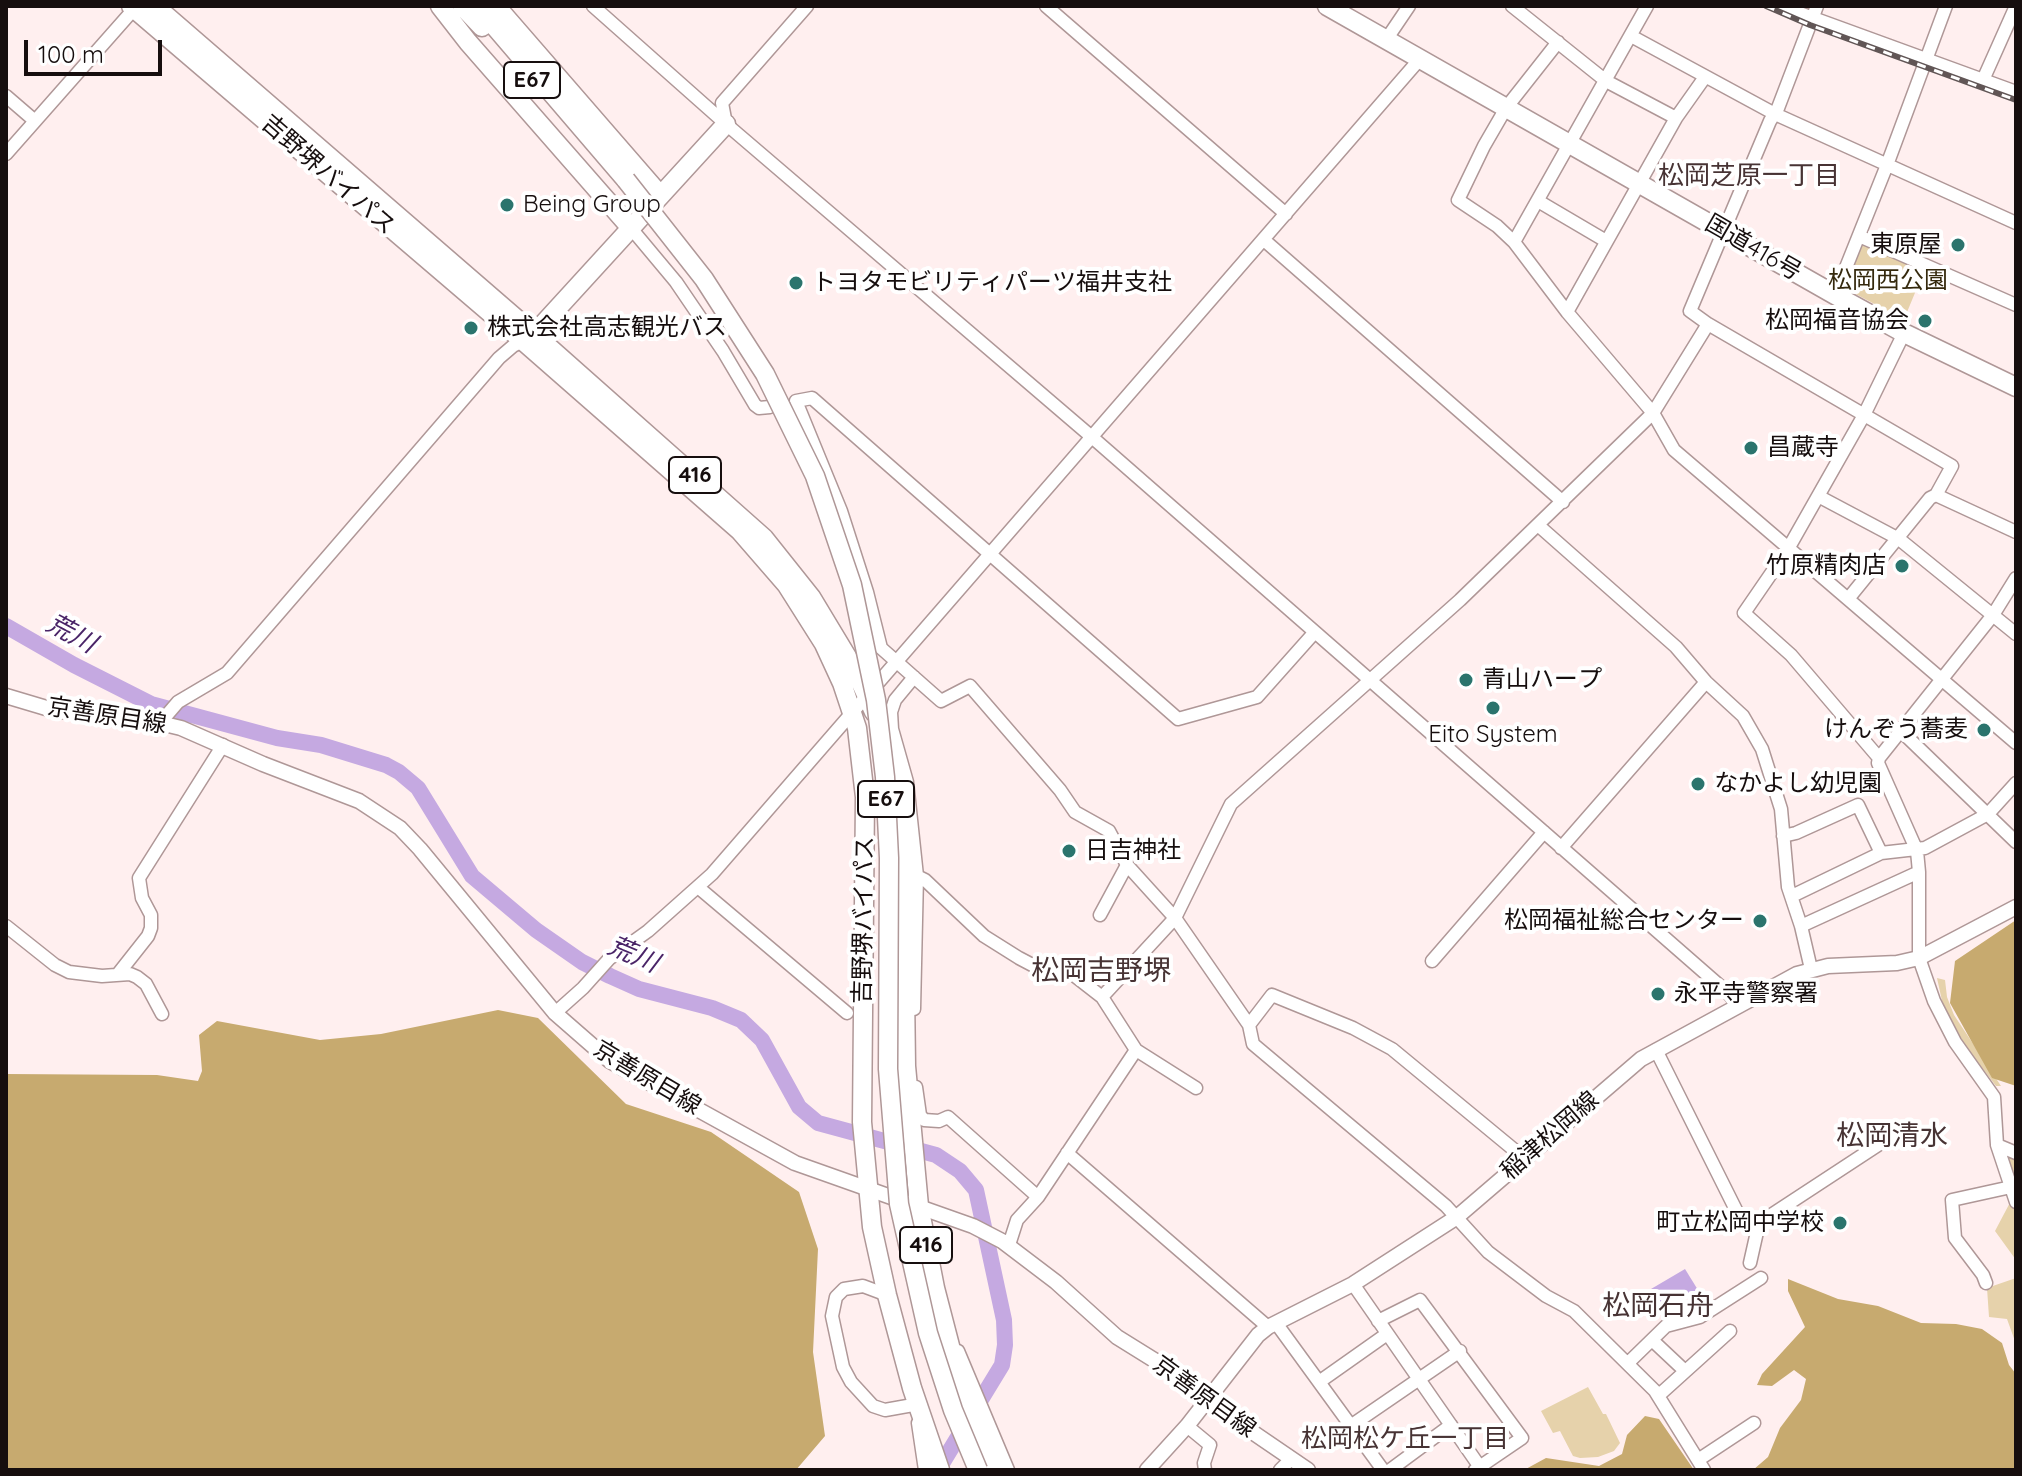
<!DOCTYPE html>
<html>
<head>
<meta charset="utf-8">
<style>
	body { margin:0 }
	#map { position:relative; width:2022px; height:1476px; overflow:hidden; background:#ffefef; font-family:Quicksand,sans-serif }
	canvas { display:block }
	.frame { position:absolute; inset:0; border:8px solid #160e0e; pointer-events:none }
	.scale { position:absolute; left:24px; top:40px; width:138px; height:36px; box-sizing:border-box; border:4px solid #160e0e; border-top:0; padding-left:10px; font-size:24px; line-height:28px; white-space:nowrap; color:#160e0e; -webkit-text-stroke:6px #fff; paint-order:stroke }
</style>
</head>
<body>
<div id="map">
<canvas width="2022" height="1476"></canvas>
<div class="frame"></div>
<div class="scale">100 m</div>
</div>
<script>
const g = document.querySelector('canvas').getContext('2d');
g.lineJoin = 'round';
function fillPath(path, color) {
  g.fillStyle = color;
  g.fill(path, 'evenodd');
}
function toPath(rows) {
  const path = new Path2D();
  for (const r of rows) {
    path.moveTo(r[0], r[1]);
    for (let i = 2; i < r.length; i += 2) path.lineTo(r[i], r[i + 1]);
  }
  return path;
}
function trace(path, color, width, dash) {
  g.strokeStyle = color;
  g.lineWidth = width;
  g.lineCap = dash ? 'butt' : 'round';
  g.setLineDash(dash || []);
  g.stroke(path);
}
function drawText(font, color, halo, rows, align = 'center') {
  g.font = font + ' Quicksand,"Noto Sans JP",sans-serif';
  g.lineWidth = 8;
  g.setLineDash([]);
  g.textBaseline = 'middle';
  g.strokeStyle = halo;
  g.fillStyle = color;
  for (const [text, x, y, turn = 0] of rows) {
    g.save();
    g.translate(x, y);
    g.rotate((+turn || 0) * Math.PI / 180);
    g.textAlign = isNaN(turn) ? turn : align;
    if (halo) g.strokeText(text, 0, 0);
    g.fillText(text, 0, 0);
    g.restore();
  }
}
const green = toPath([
	[1861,243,1924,271,1905,317,1901,318,1848,290,1844,284],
	[1937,978,1945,980,1947,997,1954,1015,2001,1086,1996,1086,1966,1047,1944,1010],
	[1997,1145,2016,1152,2016,1260,1995,1231,2014,1195],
	[2016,1278,2016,1344,2007,1319,1989,1317,1987,1288],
	[1588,1387,1603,1414,1606,1414,1620,1443,1614,1451,1598,1457,1580,1458,1573,1456,1560,1431,1553,1433,1541,1411]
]);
const forest = toPath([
	[2016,920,2016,1086,1992,1078,1950,1003,1955,961],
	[498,1010,538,1018,626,1104,711,1132,799,1192,818,1249,813,1352,825,1436,796,1470,6,1470,6,1074,157,1075,198,1081,202,1071,199,1035,217,1021,320,1040,381,1034],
	[1788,1279,1838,1299,1878,1306,1921,1323,1956,1324,1982,1329,2002,1343,2009,1365,2016,1374,2016,1470,1753,1470,1768,1457,1780,1428,1801,1400,1806,1379,1794,1370,1772,1386,1757,1385,1762,1374,1805,1327,1788,1291],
	[1645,1416,1659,1419,1694,1470,1524,1470,1546,1458,1599,1466,1622,1454,1627,1435]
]);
const water = toPath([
	[1685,1269,1698,1290,1663,1310,1651,1289]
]);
const river = toPath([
	[6,626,74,665,151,704,277,738,321,745,386,765,399,772,418,788,472,876,536,930,582,962,610,976,639,989,712,1008,741,1020,762,1040,799,1107,818,1123,936,1155,960,1171,976,1190,1004,1320,1005,1345,1002,1365,938,1470]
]);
const minor = toPath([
	[593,6,726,124,1093,438,1728,993,1737,1004],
	[1046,6,1286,214],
	[1512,6,1606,81,1676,118],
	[1780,6,2016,92],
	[1817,6,1778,108,1770,121,1690,311,1708,324,1952,466,1936,495,1930,498,1848,599],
	[1631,36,1775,114,2016,223],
	[1386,40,1409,6],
	[1558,42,1506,108,1484,146,1458,200,1497,226,1514,242,1567,312,1653,413,1674,450,2016,743],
	[1983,80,2016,6],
	[6,96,35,121],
	[726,124,722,103,807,6],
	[6,154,134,9],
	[1538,201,1606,241],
	[630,227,676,282,723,351,755,405,759,408,770,407],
	[1859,236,2016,305],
	[1264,240,1563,502],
	[1514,242,1647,6],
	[1835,295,1887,165,1946,6],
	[1567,312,1676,118,1705,77],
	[1904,333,1864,415,1788,549,1744,613,1791,655,1879,758,1878,763,1917,851,1919,872,1919,958,1934,1001,1955,1042,1994,1097,1997,1145,2016,1202],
	[1936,495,2016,532],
	[1818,496,1899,539,2016,634],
	[1539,526,1676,647,1706,682,1743,716,1762,749,1781,809,1788,887,1801,926,1811,969],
	[1314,633,1257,697,1178,719,812,398,796,401,841,511,867,592,881,648,941,701,970,686,1060,790,1075,812,1109,831,1127,865,1175,918,1249,1025,1253,1044,1446,1206,1488,1252,1546,1296,1574,1311,1655,1391,1704,1470],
	[914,677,895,700,891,712,892,729,907,782,917,876,914,1009],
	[160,723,178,702,227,673,499,358,513,346,523,341],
	[1900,730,2016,842],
	[1879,758,1993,615,2016,578],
	[1783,836,1796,833,1858,805,1881,853],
	[1561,848,1706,682],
	[917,876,925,880,984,936,1019,958,1038,968,1066,969,1102,997,1136,1050,1196,1088],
	[699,888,847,1013],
	[1792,896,1881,853,1925,848,1988,814,2016,783],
	[1100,915,1127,865],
	[6,926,55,965,69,972,102,976,130,974,137,977,146,984,162,1014],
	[1801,926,1919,872],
	[1432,961,1544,832],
	[118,974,148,936,151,928,151,915,142,898,139,878,223,745],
	[1102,997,1175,918,1231,804,1460,600,1653,413,1708,324],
	[555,1013,583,988,609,959,648,931,712,874,1419,60],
	[1249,1025,1272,995,1353,1028,1392,1049,1524,1158],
	[1656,1050,1741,1220,1759,1223,1878,1145],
	[916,1087,920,1115,924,1120,939,1121,948,1117,1038,1197],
	[1997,1145,2016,1153],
	[1067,1153,1268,1327],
	[1009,1245,1017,1220,1038,1197,1136,1050],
	[1750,1263,1759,1223],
	[1986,1283,1983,1275,1955,1238,1952,1200,2011,1187],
	[1353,1284,1482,1470],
	[887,1295,863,1286,844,1289,836,1297,832,1316,843,1367,851,1382,873,1406,885,1410,913,1405],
	[1378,1321,1420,1300,1522,1438,1475,1470],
	[1276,1323,1383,1470],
	[1652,1340,1685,1371],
	[958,1351,1008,1470],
	[1628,1363,1666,1326,1700,1317,1761,1278],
	[1319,1382,1387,1334],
	[1658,1396,1730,1331],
	[918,1423,925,1470],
	[1352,1425,1460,1351],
	[1187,1426,1210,1445,1204,1463,1205,1470],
	[1698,1460,1754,1423],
	[1280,1470,1291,1459],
	[1390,1470,1451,1425]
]);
const major = toPath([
	[6,696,53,710,160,723,181,728,263,764,359,801,400,828,420,849,555,1013,610,1061,795,1163,973,1226,1002,1241,1056,1282,1117,1337,1191,1383,1245,1427,1308,1470],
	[1147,1470,1187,1426,1258,1335,1268,1327,1353,1284,1457,1217,1641,1059,1797,974,1828,966,1897,963,1919,958,2016,907]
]);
const highway = toPath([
	[131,6,523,341,740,531,786,584,824,644,842,683,857,728,865,797,862,1122,872,1227,887,1295,912,1388,940,1470],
	[155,6,534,334,764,538,811,597,855,670,874,712],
	[440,6,468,42,630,227],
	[462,6,482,27],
	[477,6,626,180],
	[496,6,660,195],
	[1327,6,1835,295,1904,333,2016,387],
	[527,339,534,334,726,124],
	[888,760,900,807,903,839,906,1066,919,1206,935,1288,956,1369,997,1470]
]);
const rail = toPath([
	[1766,6,1810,25,2016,100]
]);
const highwayBridge = toPath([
	[626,180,704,279,765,374,815,476,852,585,876,700,885,777,889,858,888,1069,899,1204,928,1333,953,1410,978,1470]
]);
const markers = [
	[507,205,8,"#2b746d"],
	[1958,245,8,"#2b746d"],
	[796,283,8,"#2b746d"],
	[1925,321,8,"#2b746d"],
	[471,328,8,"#2b746d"],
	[1751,448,8,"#2b746d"],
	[1902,566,8,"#2b746d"],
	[1466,680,8,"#2b746d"],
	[1493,708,8,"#2b746d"],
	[1984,730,8,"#2b746d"],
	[1698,784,8,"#2b746d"],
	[1069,851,8,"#2b746d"],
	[1760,921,8,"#2b746d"],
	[1658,994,8,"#2b746d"],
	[1840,1223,8,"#2b746d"]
];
const shields = [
	[532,80,56],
	[695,475,52],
	[886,799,56],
	[926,1245,52]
];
const shieldNames = [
	["E67",532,80],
	["416",695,475],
	["E67",886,799],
	["416",926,1245]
];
const streetNames = [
	["吉野堺バイパス",328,175,41],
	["国道416号",1753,248,30],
	["京善原目線",107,716,9],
	["吉野堺バイパス",864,920,-89],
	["京善原目線",647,1078,31],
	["稲津松岡線",1550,1136,-41],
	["京善原目線",1204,1397,36]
];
const poiNames = [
	["Being Group",523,205],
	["東原屋",1942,245,"right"],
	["トヨタモビリティパーツ福井支社",812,283],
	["松岡福音協会",1909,321,"right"],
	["株式会社高志観光バス",487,328],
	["昌蔵寺",1767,448],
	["竹原精肉店",1886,566,"right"],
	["青山ハープ",1482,680],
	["けんぞう蕎麦",1968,730,"right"],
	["Eito System",1493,735,"center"],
	["なかよし幼児園",1714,784],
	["日吉神社",1085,851],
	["松岡福祉総合センター",1744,921,"right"],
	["永平寺警察署",1674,994],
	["町立松岡中学校",1824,1223,"right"]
];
const parkNames = [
	["松岡西公園",1888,281]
];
const neighbourhoodNames = [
	["松岡芝原一丁目",1749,176],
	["松岡松ケ丘一丁目",1405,1439]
];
const waterNames = [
	["荒川",71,634,28],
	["荒川",633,955,23]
];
const quarterNames = [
	["松岡吉野堺",1101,972],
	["松岡清水",1892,1137],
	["松岡石舟",1658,1307]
];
fillPath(green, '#e6d2ab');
fillPath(forest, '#c7aa6f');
fillPath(water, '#c5a9e1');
trace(river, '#c5a9e1', 16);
trace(minor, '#af9797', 15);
trace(major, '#af9797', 17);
trace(highway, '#af9797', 21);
trace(minor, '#fff', 12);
trace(major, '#fff', 14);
trace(highway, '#fff', 18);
trace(rail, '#615656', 6);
trace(rail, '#fff', 3, [9]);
trace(highwayBridge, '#af9797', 21, []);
trace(highwayBridge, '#fff', 18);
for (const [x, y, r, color] of markers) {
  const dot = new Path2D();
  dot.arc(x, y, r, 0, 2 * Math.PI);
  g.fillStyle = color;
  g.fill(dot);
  trace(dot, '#fff', 3);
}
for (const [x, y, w] of shields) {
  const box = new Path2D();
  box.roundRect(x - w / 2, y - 18, w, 36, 6);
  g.fillStyle = '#fff';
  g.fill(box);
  trace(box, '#160e0e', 2);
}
drawText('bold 22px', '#160e0e', null, shieldNames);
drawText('24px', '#160e0e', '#fff', streetNames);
drawText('24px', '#160e0e', '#fff', poiNames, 'left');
drawText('24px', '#35290d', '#fff', parkNames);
drawText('26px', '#473334', '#fff', neighbourhoodNames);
drawText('italic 26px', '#4a2568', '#fff', waterNames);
drawText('28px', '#473334', '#fff', quarterNames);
</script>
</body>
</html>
